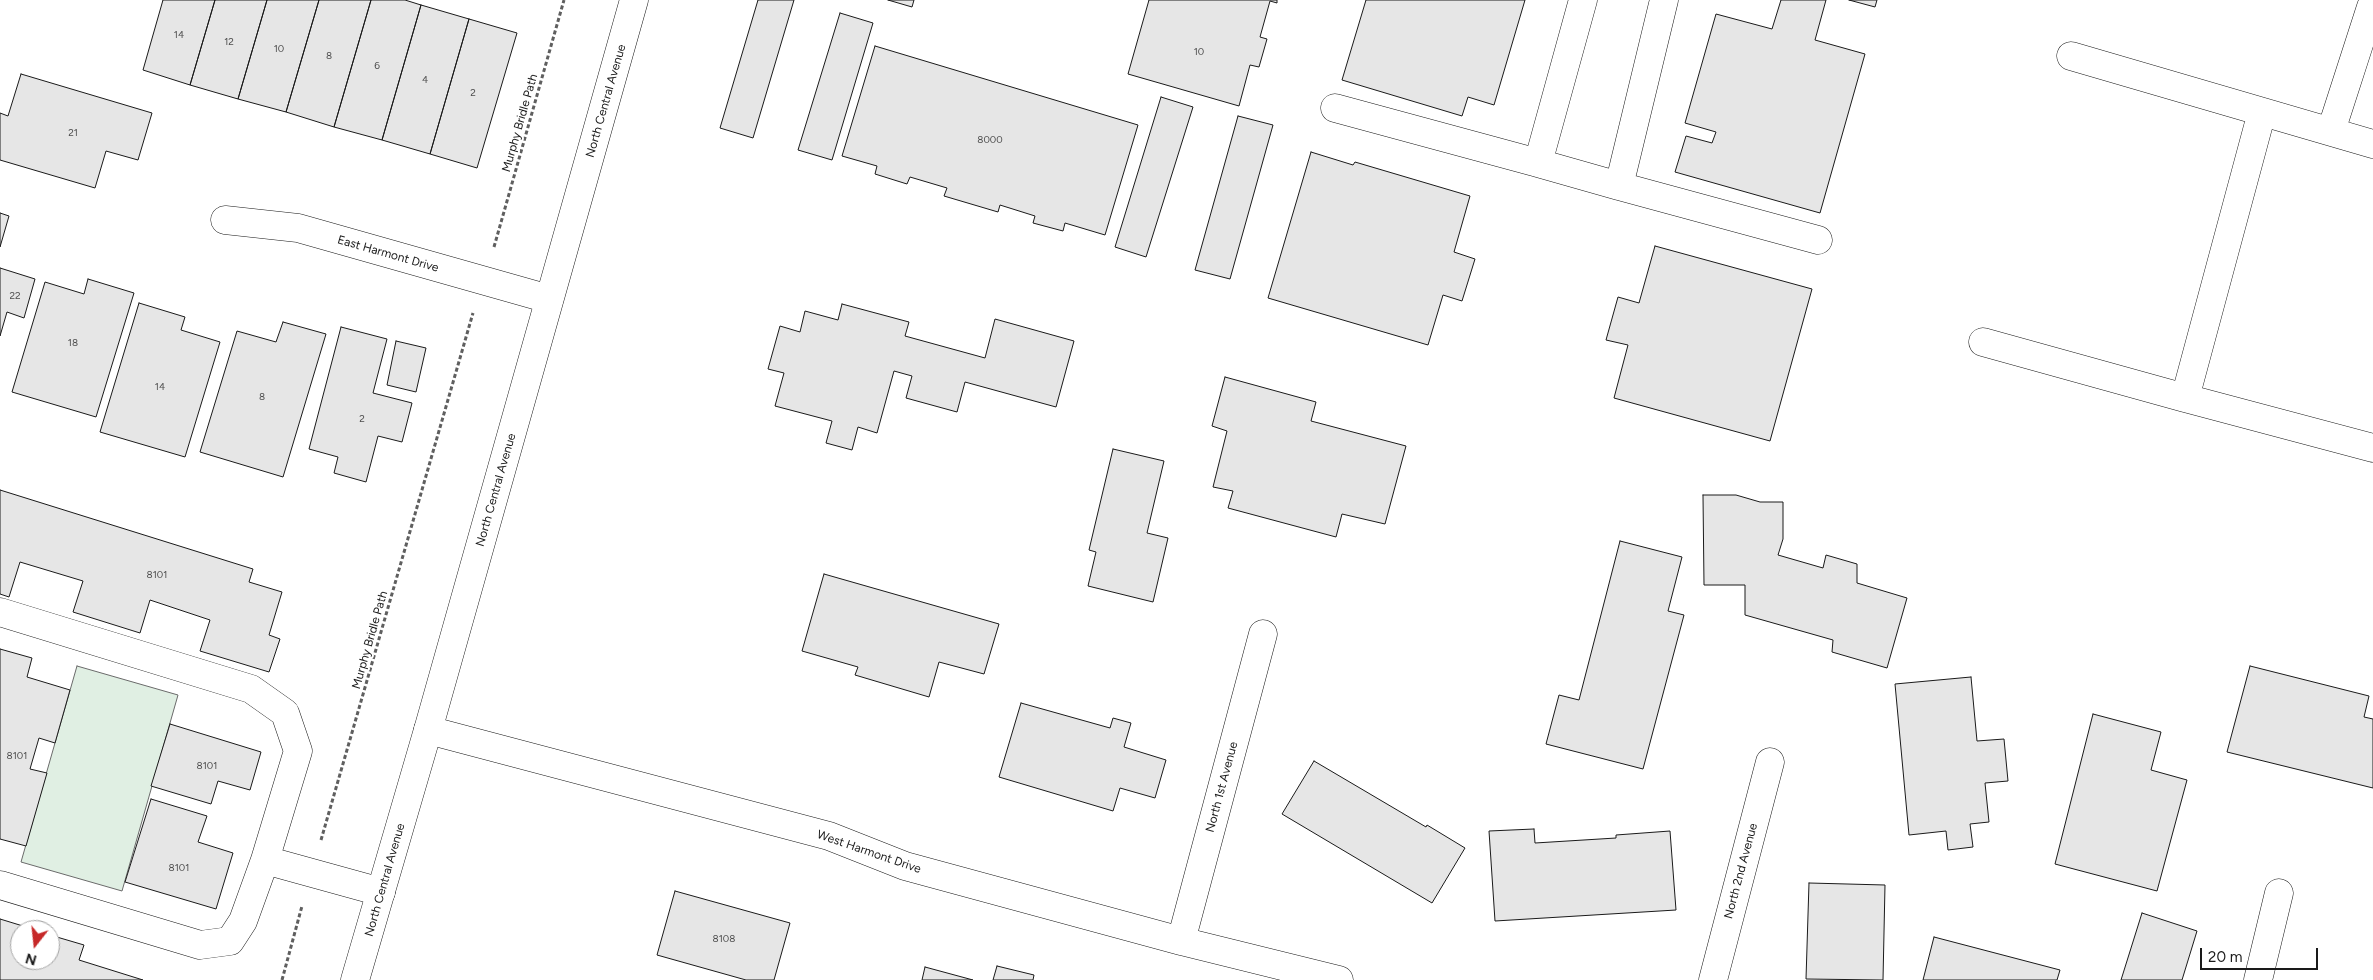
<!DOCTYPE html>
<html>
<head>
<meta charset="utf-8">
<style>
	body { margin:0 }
	#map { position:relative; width:2373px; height:980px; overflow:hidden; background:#fff; font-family:Figtree,sans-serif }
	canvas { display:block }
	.north { position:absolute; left:10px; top:920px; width:50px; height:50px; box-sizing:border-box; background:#fff; border:1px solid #a3a3a3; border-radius:50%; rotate:196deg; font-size:14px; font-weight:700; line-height:20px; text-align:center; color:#1a1a1a }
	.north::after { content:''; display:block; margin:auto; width:18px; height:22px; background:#c62828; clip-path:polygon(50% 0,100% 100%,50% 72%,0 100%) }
	.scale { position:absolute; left:2200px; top:948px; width:118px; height:22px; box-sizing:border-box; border:2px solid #1a1a1a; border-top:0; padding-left:6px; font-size:15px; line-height:18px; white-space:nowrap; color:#1a1a1a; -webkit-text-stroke:4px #fff; paint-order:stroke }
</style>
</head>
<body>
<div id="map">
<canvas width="2373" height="980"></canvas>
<div class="north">N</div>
<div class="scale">20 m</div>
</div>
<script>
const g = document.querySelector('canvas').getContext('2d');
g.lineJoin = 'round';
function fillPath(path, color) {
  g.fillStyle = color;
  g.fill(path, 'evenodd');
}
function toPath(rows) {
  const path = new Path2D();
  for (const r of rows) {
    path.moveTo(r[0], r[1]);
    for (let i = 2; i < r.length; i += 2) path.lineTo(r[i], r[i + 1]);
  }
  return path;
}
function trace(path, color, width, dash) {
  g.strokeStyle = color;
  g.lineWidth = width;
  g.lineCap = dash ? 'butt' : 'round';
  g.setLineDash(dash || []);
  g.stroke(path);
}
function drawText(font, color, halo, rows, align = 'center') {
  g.font = font + ' Figtree,sans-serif';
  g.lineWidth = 4;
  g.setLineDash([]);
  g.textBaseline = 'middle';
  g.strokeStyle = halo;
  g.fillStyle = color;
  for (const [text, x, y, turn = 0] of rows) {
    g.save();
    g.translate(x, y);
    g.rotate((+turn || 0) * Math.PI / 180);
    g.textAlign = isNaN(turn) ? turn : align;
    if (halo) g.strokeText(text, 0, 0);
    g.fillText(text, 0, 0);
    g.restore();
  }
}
const green = toPath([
	[77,666,178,695,122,891,21,862,77,666]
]);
const building = toPath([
	[163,0,215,0,190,85,143,70,163,0],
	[215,0,267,0,238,99,190,85,215,0],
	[267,0,319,0,286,112,238,99,267,0],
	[319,0,371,0,334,127,286,112,319,0],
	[371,0,405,0,421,5,382,140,334,127,371,0],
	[758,0,794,0,753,138,720,128,758,0],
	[888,0,914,0,912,7,888,0],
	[1149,0,1277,0,1277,3,1270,1,1260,37,1267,39,1259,67,1250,65,1239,106,1128,74,1149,0],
	[1366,0,1525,0,1494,105,1468,97,1462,116,1342,80,1366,0],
	[1781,0,1826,0,1815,40,1865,54,1820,213,1675,172,1686,136,1712,143,1716,132,1685,123,1716,14,1772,29,1781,0],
	[1849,0,1877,0,1875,7,1849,0],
	[421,5,469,19,430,154,382,140,421,5],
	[840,13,873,23,832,160,798,150,840,13],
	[469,19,517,33,477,168,430,154,469,19],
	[875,46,1138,125,1105,235,1065,223,1063,231,1033,223,1035,216,1000,205,998,212,944,196,947,188,910,177,907,184,875,174,877,166,842,156,875,46],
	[21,74,152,113,138,160,106,151,95,188,0,160,0,113,8,116,21,74],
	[1161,97,1193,107,1146,257,1115,247,1161,97],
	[1238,116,1273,125,1230,279,1195,270,1238,116],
	[1311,152,1353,165,1355,162,1470,196,1454,252,1475,259,1462,301,1443,295,1428,345,1268,298,1311,152],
	[0,213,9,216,0,247,0,213],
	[1655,246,1812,289,1770,441,1614,398,1628,345,1606,340,1618,297,1639,303,1655,246],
	[0,268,35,279,24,318,7,312,0,336,0,268],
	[88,279,134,293,96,417,12,392,45,282,84,294,88,279],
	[139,303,185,317,181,330,220,342,185,457,100,432,139,303],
	[842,304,909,322,905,336,985,358,995,319,1074,341,1056,407,965,382,957,412,906,398,912,376,894,371,877,433,858,427,852,450,826,443,832,421,775,406,784,373,768,369,780,326,800,332,805,311,838,320,842,304],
	[283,322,326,334,283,477,200,452,237,331,276,342,283,322],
	[341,327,387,339,373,393,412,403,402,442,378,436,366,482,334,473,338,457,309,449,341,327],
	[396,341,426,348,416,392,387,385,396,341],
	[1225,377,1316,402,1311,421,1406,446,1385,524,1342,514,1336,537,1228,508,1233,491,1213,487,1227,431,1212,426,1225,377],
	[1113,449,1164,461,1147,533,1168,538,1153,602,1088,586,1096,552,1089,550,1113,449],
	[0,490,253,569,249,582,282,592,269,635,280,639,269,672,200,651,210,620,150,600,140,633,73,612,83,581,20,562,9,597,0,594,0,490],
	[1703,495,1736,495,1760,502,1783,502,1783,539,1778,555,1823,568,1826,555,1857,564,1857,583,1907,598,1887,668,1832,652,1833,640,1745,615,1745,585,1704,585,1703,495],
	[1620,541,1682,557,1668,611,1684,615,1643,769,1546,744,1559,695,1579,700,1620,541],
	[824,574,999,624,984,674,939,662,929,697,855,675,858,667,802,651,824,574],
	[0,649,32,658,27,677,70,690,55,743,39,738,30,769,47,773,26,846,0,839,0,649],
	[2250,666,2369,696,2364,717,2373,719,2373,788,2227,752,2250,666],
	[1971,677,1977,741,2004,739,2008,781,1985,783,1989,822,1970,824,1973,847,1948,850,1946,831,1909,835,1895,684,1971,677],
	[1021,703,1110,728,1113,718,1131,723,1124,747,1166,760,1155,798,1120,788,1113,811,999,777,1021,703],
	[2093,714,2161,732,2151,770,2187,780,2157,891,2055,864,2093,714],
	[170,724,261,752,250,790,218,781,211,804,151,786,170,724],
	[1314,761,1426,827,1427,825,1465,848,1432,903,1282,814,1314,761],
	[151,799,207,816,198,842,233,853,216,909,125,882,151,799],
	[1534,829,1535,843,1616,838,1616,835,1670,831,1676,910,1495,921,1489,831,1534,829],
	[1809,883,1885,885,1883,980,1806,979,1809,883],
	[675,891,790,923,774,980,746,980,657,955,675,891],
	[2142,913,2197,931,2182,980,2121,980,2142,913],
	[0,919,36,930,20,930,20,960,50,960,50,935,84,945,79,960,143,980,0,980,0,919],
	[1934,937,2060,970,2057,980,1923,980,1934,937],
	[997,966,1034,975,1033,980,993,980,997,966],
	[925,967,973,980,922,980,925,967]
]);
const path = toPath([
	[494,247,564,0],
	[321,840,473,313],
	[282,980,302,906]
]);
const minor = toPath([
	[1583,0,1538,163,1619,186,1664,0],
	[2071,56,2373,144],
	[1335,108,1538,163],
	[2331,131,2371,7,2373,6],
	[1619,186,1818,240],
	[225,220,298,228,549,299],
	[1983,342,2185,398,2262,112],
	[2185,398,2373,448],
	[0,612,251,689,285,713,298,751,265,860,243,921,230,941,200,945,0,885],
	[428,730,829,836,905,866,1181,941,1339,980],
	[265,860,381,892],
	[1181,941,1263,634],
	[1713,980,1770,762],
	[2258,980,2279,893]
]);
const major = toPath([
	[355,980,428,730,634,0]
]);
const numberNames = [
	["14",179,35],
	["12",229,42],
	["10",279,49],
	["10",1199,52],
	["8",329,56],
	["6",377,66],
	["4",425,80],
	["2",473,93],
	["21",73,133],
	["8000",990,140],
	["22",15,296],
	["18",73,343],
	["14",160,387],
	["8",262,397],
	["2",362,419],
	["8101",157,575],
	["8101",17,756],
	["8101",207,766],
	["8101",179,868],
	["8108",724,939]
];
const streetNames = [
	["North Central Avenue",606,101,-74],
	["Murphy Bridle Path",520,123,-74],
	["East Harmont Drive",388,254,16],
	["North Central Avenue",496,490,-74],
	["Murphy Bridle Path",370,640,-74],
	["North 1st Avenue",1222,787,-75],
	["West Harmont Drive",869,852,19],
	["North 2nd Avenue",1741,871,-75],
	["North Central Avenue",385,880,-74]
];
fillPath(green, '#e0efe3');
trace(green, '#6a6a6a', 1);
fillPath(building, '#e6e6e6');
trace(building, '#1a1a1a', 1);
trace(minor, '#1a1a1a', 29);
trace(major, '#1a1a1a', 29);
trace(path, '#5f5f5f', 3, [4, 2.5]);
trace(minor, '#fff', 28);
trace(major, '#fff', 28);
drawText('10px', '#4d4d4d', null, numberNames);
drawText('12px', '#1a1a1a', '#fff', streetNames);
</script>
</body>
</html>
